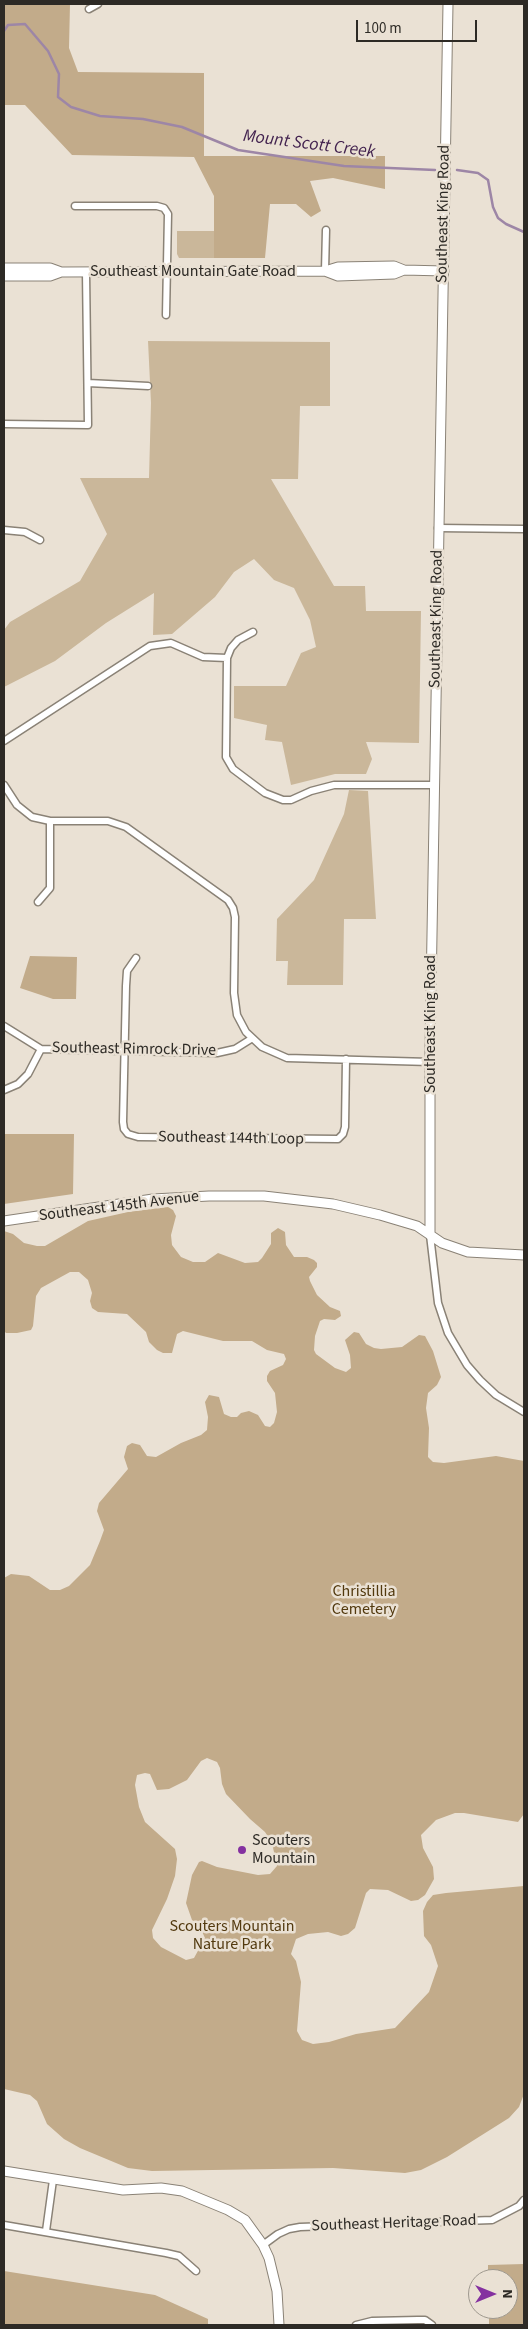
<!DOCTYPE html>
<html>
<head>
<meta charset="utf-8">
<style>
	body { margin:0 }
	#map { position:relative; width:528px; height:2329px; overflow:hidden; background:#eae1d4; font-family:"Source Sans 3",sans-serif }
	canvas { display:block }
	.frame { position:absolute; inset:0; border:5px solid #2d2a25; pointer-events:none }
	.north { position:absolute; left:468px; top:2269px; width:50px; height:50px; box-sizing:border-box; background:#eae1d4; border:1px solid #9e988e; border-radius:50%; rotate:90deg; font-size:14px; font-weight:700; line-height:20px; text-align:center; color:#2d2a25 }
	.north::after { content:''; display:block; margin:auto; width:18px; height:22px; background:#8431a0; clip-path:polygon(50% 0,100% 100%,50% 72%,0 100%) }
	.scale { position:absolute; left:356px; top:20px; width:121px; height:22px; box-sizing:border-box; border:2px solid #2d2a25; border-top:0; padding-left:6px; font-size:15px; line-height:18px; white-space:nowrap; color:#2d2a25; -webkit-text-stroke:4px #eae1d4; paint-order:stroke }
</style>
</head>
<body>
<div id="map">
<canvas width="528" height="2329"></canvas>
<div class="frame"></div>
<div class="north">N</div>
<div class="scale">100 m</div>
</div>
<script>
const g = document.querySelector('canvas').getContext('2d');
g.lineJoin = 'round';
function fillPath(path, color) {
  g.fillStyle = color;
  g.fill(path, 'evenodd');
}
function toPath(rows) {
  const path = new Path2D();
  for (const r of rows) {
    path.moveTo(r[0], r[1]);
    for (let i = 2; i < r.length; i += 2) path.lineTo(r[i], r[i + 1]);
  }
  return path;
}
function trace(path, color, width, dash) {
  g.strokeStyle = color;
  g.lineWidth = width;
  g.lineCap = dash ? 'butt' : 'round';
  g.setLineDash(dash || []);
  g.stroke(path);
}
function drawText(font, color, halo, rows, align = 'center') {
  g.font = font + ' "Source Sans 3",sans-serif';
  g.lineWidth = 5;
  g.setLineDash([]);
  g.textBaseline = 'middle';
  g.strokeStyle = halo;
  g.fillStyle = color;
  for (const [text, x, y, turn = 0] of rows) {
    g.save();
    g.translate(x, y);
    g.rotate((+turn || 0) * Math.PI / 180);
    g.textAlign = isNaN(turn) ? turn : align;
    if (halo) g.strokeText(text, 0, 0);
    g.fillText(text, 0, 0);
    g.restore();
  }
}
const green = toPath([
	[177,231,214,231,214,258,179,258,177,254],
	[148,341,330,342,330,406,300,406,298,479,271,479,334,586,365,586,366,611,421,611,419,743,366,742,372,759,366,774,335,774,291,785,282,742,265,740,267,725,234,718,234,686,286,686,301,653,316,647,310,620,294,588,274,580,254,559,234,572,215,597,172,634,153,635,154,593,106,623,55,661,4,687,4,630,10,622,80,581,107,534,80,478,149,478,151,403],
	[349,790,368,791,376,919,344,919,343,985,287,985,288,961,276,961,277,919,314,880,344,814]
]);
const forest = toPath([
	[4,4,70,4,69,48,78,72,204,73,204,156,385,156,385,189,333,178,310,181,321,211,311,217,296,204,270,204,265,258,214,258,214,196,194,157,72,155,25,105,4,105],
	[30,956,77,957,76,999,53,999,20,988],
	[4,1134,74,1134,73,1194,4,1204],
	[168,1207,173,1210,176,1216,171,1235,172,1245,181,1257,193,1262,205,1262,218,1253,245,1263,258,1262,262,1258,271,1244,271,1233,278,1228,285,1232,286,1245,294,1257,307,1257,314,1260,317,1263,317,1267,309,1277,310,1281,317,1295,330,1307,340,1311,341,1316,335,1320,324,1319,320,1321,315,1336,314,1350,316,1354,335,1368,346,1372,351,1368,350,1355,345,1340,354,1332,359,1333,366,1344,374,1348,381,1349,402,1347,419,1335,425,1336,433,1351,441,1377,437,1385,428,1393,426,1408,429,1428,428,1457,433,1462,444,1463,496,1456,524,1461,524,1814,518,1822,464,1813,455,1813,436,1820,421,1835,423,1848,433,1867,434,1879,425,1895,418,1900,411,1901,388,1890,370,1889,366,1893,355,1928,348,1934,341,1936,328,1932,308,1934,296,1939,291,1954,296,1961,301,1982,297,2031,302,2040,313,2044,329,2042,356,2034,395,2028,429,1992,438,1966,431,1945,424,1936,423,1911,427,1902,433,1895,446,1893,524,1886,524,2094,519,2107,509,2118,447,2157,421,2170,405,2173,333,2168,152,2171,128,2168,80,2148,64,2139,47,2124,37,2101,30,2095,4,2089,4,1578,11,1574,29,1576,50,1590,60,1590,69,1586,90,1565,100,1541,104,1530,97,1511,99,1503,128,1469,124,1457,127,1446,132,1443,140,1445,147,1456,156,1457,181,1443,201,1435,207,1430,208,1417,205,1402,209,1395,219,1397,224,1414,231,1417,237,1417,241,1413,249,1411,258,1415,265,1426,270,1427,274,1423,277,1412,275,1393,267,1381,267,1376,270,1371,283,1365,286,1359,284,1354,267,1350,252,1341,223,1341,183,1331,177,1334,172,1353,163,1353,157,1350,149,1342,146,1332,127,1314,98,1312,92,1308,90,1301,92,1293,88,1280,79,1272,70,1272,41,1288,36,1296,33,1326,31,1330,17,1333,6,1333,4,1331,4,1231,13,1234,24,1243,37,1246,45,1246,88,1221,128,1212],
	[207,1758,217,1762,220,1768,222,1784,226,1794,250,1819,265,1832,272,1843,277,1866,270,1874,258,1875,217,1867,202,1861,199,1862,192,1875,186,1903,192,1920,199,1925,205,1938,194,1958,186,1960,161,1947,153,1938,152,1930,167,1899,175,1876,177,1859,175,1849,145,1822,139,1807,135,1785,137,1775,145,1773,150,1774,157,1790,169,1789,187,1780,201,1761],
	[524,2264,524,2325,489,2325,489,2309,508,2309,508,2279,488,2279,488,2265],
	[4,2271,155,2295,208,2319,208,2325,4,2325]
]);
const stream = toPath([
	[4,31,8,25,25,24,48,51,59,74,58,97,71,107,100,116,143,119,182,127,238,150,344,166,435,170],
	[457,170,478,173,488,180,493,207,498,218,506,224,524,232]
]);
const street = toPath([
	[89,9,98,4],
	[75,206,157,206,164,208,168,214,166,315],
	[325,271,326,230],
	[88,383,148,386],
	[4,424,88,425,86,272],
	[438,528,524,529],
	[4,530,25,532,40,540],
	[227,658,231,648,238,640,253,632],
	[4,741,150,646,171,643,203,657,227,658,226,757,233,769,265,793,283,800,291,800,311,791,334,785,434,785],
	[4,785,17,805,32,817,50,821,108,821,126,827,228,900,233,908,235,917,234,993,237,1015,246,1032,262,1047,287,1058,430,1062],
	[38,902,50,888,50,821],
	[136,958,127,971,126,986,123,1122,124,1129,128,1134,138,1137,338,1139,343,1134,345,1127,346,1059],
	[4,1026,41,1049],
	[4,1090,18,1084,28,1074,41,1049,217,1053,235,1049,251,1039],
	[430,1235,438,1303,448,1333,467,1365,480,1380,496,1395,524,1412],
	[4,2225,166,2253,179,2256,196,2271],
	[46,2231,53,2180],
	[263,2245,278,2234,289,2229,300,2227,492,2220,519,2206,524,2200],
	[356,2325,372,2321,418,2320,425,2320,432,2325]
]);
const secondary = toPath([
	[4,268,50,268,61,272],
	[325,271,338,276,394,274,404,270],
	[4,276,50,276,61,272,325,271,338,267,394,266,404,270,444,271],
	[4,1221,153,1199,209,1196,264,1196,333,1204,380,1215,417,1226,442,1243,468,1252,524,1255],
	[430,1235,430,1050,448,4],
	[4,2171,123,2190,161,2188,182,2191,228,2210,245,2220,263,2245,269,2258,277,2291,279,2325]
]);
const markers = [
	[242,1850,5,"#8431a0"]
];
const streetNames = [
	["Southeast King Road",444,214,-89],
	["Southeast Mountain Gate Road",193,272],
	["Southeast King Road",437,619,-89],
	["Southeast King Road",431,1024,-90],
	["Southeast Rimrock Drive",134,1050,1],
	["Southeast 144th Loop",231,1139,1],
	["Southeast 145th Avenue",119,1207,-7],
	["Southeast Heritage Road",394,2224,-2]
];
const parkNames = [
	["Christillia",364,1592],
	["Cemetery",364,1610],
	["Scouters Mountain",232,1927],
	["Nature Park",232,1945]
];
const poiNames = [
	["Scouters",252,1841],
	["Mountain",252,1859]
];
const waterNames = [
	["Mount Scott Creek",309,145,7]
];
fillPath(green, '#cab79a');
fillPath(forest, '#c2ab8a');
trace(stream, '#9d86a6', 2.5);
trace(street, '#8a8276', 9);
trace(secondary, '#8a8276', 11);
trace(street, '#fff', 6);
trace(secondary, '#fff', 9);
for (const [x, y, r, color] of markers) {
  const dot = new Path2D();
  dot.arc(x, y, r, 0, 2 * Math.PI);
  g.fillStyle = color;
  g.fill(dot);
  trace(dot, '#eae1d4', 2);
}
drawText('16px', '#2d2a25', '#eae1d4', streetNames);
drawText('16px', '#52390e', '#eae1d4', parkNames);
drawText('16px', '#2d2a25', '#eae1d4', poiNames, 'left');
drawText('italic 18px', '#43234f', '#eae1d4', waterNames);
</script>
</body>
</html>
